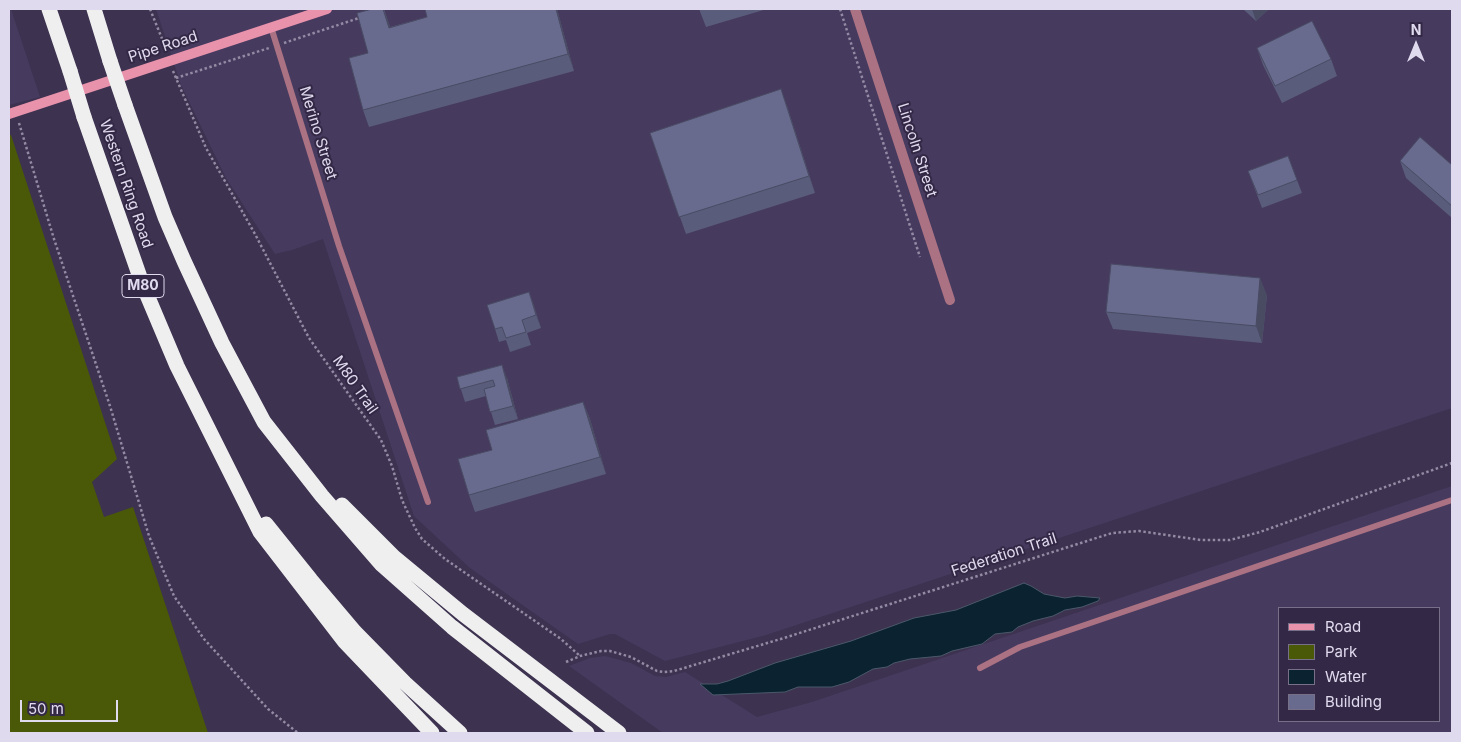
<!DOCTYPE html>
<html>
<head>
<meta charset="utf-8">
<style>
	body { margin:0 }
	#map { position:relative; width:1461px; height:742px; overflow:hidden; background:#3d3250; font-family:Inter,sans-serif }
	canvas { display:block }
	.frame { position:absolute; inset:0; border:10px solid #e0daee; pointer-events:none }
	.legend { position:absolute; left:1278px; top:607px; width:162px; height:115px; box-sizing:border-box; background:#332845; border:1px solid #786f89; margin:0; padding:6px 9px; list-style:none; font-size:15px; color:#e0daee }
	.legend li { display:flex; align-items:center; gap:10px; height:25px }
	.legend b { width:25px; border:1px solid #786f89 }
	.north { position:absolute; left:1391px; top:20px; width:50px; height:50px; -webkit-text-stroke:4px #332845; paint-order:stroke; rotate:0deg; font-size:14px; font-weight:700; line-height:20px; text-align:center; color:#e0daee }
	.north::after { content:''; display:block; margin:auto; width:18px; height:22px; background:#e0daee; clip-path:polygon(50% 0,100% 100%,50% 72%,0 100%) }
	.scale { position:absolute; left:20px; top:700px; width:98px; height:22px; box-sizing:border-box; border:2px solid #e0daee; border-top:0; padding-left:6px; font-size:15px; line-height:18px; white-space:nowrap; color:#e0daee; -webkit-text-stroke:4px #332845; paint-order:stroke }
</style>
</head>
<body>
<div id="map">
<canvas width="1461" height="742"></canvas>
<div class="frame"></div>
<ul class="legend">
<li><b style="height:6px;background:#e992ac"></b>Road</li>
<li><b style="height:14px;background:#4a5908"></b>Park</li>
<li><b style="height:14px;background:#0b2231"></b>Water</li>
<li><b style="height:14px;background:#686b8e"></b>Building</li>
</ul>
<div class="north">N</div>
<div class="scale">50 m</div>
</div>
<script>
const g = document.querySelector('canvas').getContext('2d');
g.lineJoin = 'round';
function fillPath(path, color) {
  g.fillStyle = color;
  g.fill(path, 'evenodd');
}
function toPath(rows) {
  const path = new Path2D();
  for (const r of rows) {
    path.moveTo(r[0], r[1]);
    for (let i = 2; i < r.length; i += 2) path.lineTo(r[i], r[i + 1]);
  }
  return path;
}
function trace(path, color, width, dash) {
  g.strokeStyle = color;
  g.lineWidth = width;
  g.lineCap = dash ? 'butt' : 'round';
  g.setLineDash(dash || []);
  g.stroke(path);
}
function drawText(font, color, halo, rows, align = 'center') {
  g.font = font + ' Inter,sans-serif';
  g.lineWidth = 4;
  g.setLineDash([]);
  g.textBaseline = 'middle';
  g.strokeStyle = halo;
  g.fillStyle = color;
  for (const [text, x, y, turn = 0] of rows) {
    g.save();
    g.translate(x, y);
    g.rotate((+turn || 0) * Math.PI / 180);
    g.textAlign = isNaN(turn) ? turn : align;
    if (halo) g.strokeText(text, 0, 0);
    g.fillText(text, 0, 0);
    g.restore();
  }
}
const built = toPath([
	[9,9,11,9,40,97,9,105],
	[156,9,1452,9,1452,408,766,635,665,661,615,634,610,634,578,644,470,568,414,516,323,239,292,250,275,254,226,178,181,85],
	[1452,486,1452,733,663,733,569,666,590,658,605,656,631,663,655,676,666,677,685,672,757,717,812,702],
	[1280,608,1440,608,1440,721,1280,721]
]);
const green = toPath([
	[11,135,117,459,92,482,104,517,133,507,208,733,9,733,9,136]
]);
const water = toPath([
	[1024,583,1031,586,1044,594,1065,598,1077,596,1100,598,1098,601,1082,607,1065,610,1053,616,1033,621,1018,627,1012,632,995,634,982,644,952,651,941,656,910,659,894,663,887,667,873,669,849,682,832,687,798,687,785,692,713,695,700,684,717,684,728,681,775,663,851,641,914,618,956,610,1024,583]
]);
const path = toPath([
	[150,9,167,51],
	[840,9,920,257],
	[284,43,362,17],
	[173,71,206,148,255,234,309,338,381,440,392,466,402,500,415,528,422,539,445,559,561,639,580,656],
	[176,78,269,48],
	[19,123,54,239,110,406,149,536,174,596,204,639,268,709,298,733],
	[566,662,580,656,601,651,610,651,631,657,657,671,664,672,674,671,784,638,1112,533,1139,531,1201,540,1230,540,1260,532,1452,463]
]);
const lane = toPath([
	[271,27,339,246,428,502],
	[980,668,1020,647,1452,500]
]);
const street = toPath([
	[855,9,950,300]
]);
const secondary = toPath([
	[9,114,327,9]
]);
const highway = toPath([
	[49,9,70,71],
	[94,9,110,61],
	[125,105,165,217,184,261,222,343,264,422,322,496,382,565,452,627,587,733],
	[84,117,142,283,177,366,260,532,344,641,432,733],
	[342,505,394,557,463,614,619,733],
	[266,524,311,580,355,632,405,683,460,733]
]);
const highwayBridge = toPath([
	[110,61,125,105],
	[70,71,84,117]
]);
const wall = toPath([
	[384,9,390,27,427,17,425,9,557,9,574,71,369,127,363,110,368,53],
	[699,9,767,9,706,27],
	[1243,9,1269,9,1256,21],
	[1257,48,1331,59,1337,76,1282,103,1263,65],
	[787,106,815,193,686,234,650,133],
	[1400,161,1452,165,1452,218,1406,178],
	[1248,171,1297,180,1302,193,1262,208],
	[529,292,541,328,527,333,531,345,510,352,506,340,499,342,495,329],
	[1267,295,1262,343,1113,329,1106,312],
	[457,377,507,378,518,419,495,425,486,396,465,402],
	[583,402,590,419,606,474,475,512,469,495,492,450]
]);
const shadedWall = toPath([
	[383,9,389,23,395,45,389,28],
	[556,9,557,9,574,71,568,54],
	[1252,9,1269,9,1256,21],
	[781,89,787,106,815,193,809,176],
	[1260,278,1267,295,1262,343,1256,326],
	[529,292,534,305,541,328,536,315],
	[502,365,507,378,518,419,513,406],
	[583,402,590,419,606,474,600,457]
]);
const building = toPath([
	[372,9,383,9,389,28,427,17,425,9,556,9,568,54,363,110,349,58,368,53,357,13,372,9],
	[1312,21,1331,59,1275,86,1257,48,1312,21],
	[781,89,809,176,679,217,650,133,781,89],
	[1420,137,1452,165,1452,206,1400,161,1420,137],
	[1288,156,1297,180,1258,195,1248,171,1288,156],
	[1111,264,1260,278,1256,326,1106,312,1111,264],
	[529,292,536,315,522,320,526,332,506,338,502,327,495,329,487,305,529,292],
	[502,365,513,406,490,412,484,389,495,386,493,380,460,389,457,377,502,365],
	[583,402,600,457,469,495,458,459,492,450,486,430,583,402]
]);
const shields = [
	[143,286,42]
];
const shieldNames = [
	["M80",143,286]
];
const streetNames = [
	["Pipe Road",163,47,-18],
	["Merino Street",318,133,73],
	["Lincoln Street",917,150,72],
	["Western Ring Road",126,184,71],
	["M80 Trail",355,385,55],
	["Federation Trail",1004,555,-18]
];
fillPath(built, '#473a5f');
fillPath(green, '#4a5908');
fillPath(water, '#0b2231');
trace(water, '#4b596a', 1);
trace(path, '#938aa3', 2.5, [2.5, 2.5]);
trace(lane, '#aa7283', 6);
trace(street, '#aa7283', 10);
trace(secondary, '#e992ac', 10);
trace(highway, '#efefef', 15);
trace(highwayBridge, '#efefef', 15);
fillPath(wall, '#595c7a');
fillPath(shadedWall, '#494b63');
fillPath(building, '#686b8e');
trace(building, '#494b63', 1);
for (const [x, y, w] of shields) {
  const box = new Path2D();
  box.roundRect(x - w / 2, y - 11.5, w, 23, 4);
  g.fillStyle = '#332845';
  g.fill(box);
  trace(box, '#e0daee', 1);
}
drawText('bold 14px', '#e0daee', null, shieldNames);
drawText('15px', '#e0daee', '#332845', streetNames);
</script>
</body>
</html>
